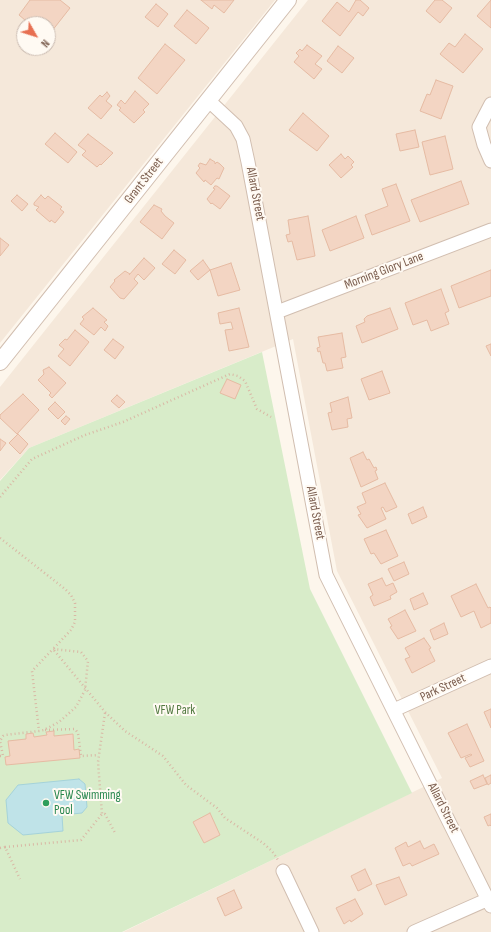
<!DOCTYPE html>
<html>
<head>
<meta charset="utf-8">
<style>
	body { margin:0 }
	#map { position:relative; width:491px; height:932px; overflow:hidden; background:#fdf6ec; font-family:"Sofia Sans Condensed",sans-serif }
	canvas { display:block }
	.north { position:absolute; left:16px; top:16px; width:40px; height:40px; box-sizing:border-box; background:#fffaf3; border:1px solid #cabbb1; border-radius:50%; rotate:129deg; font-size:11px; font-weight:700; line-height:16px; text-align:center; color:#7a5c4d }
	.north::after { content:''; display:block; margin:auto; width:14px; height:18px; background:#e76f51; clip-path:polygon(50% 0,100% 100%,50% 72%,0 100%) }
</style>
</head>
<body>
<div id="map">
<canvas width="491" height="932"></canvas>
<div class="north">N</div>
</div>
<script>
const g = document.querySelector('canvas').getContext('2d');
g.lineJoin = 'round';
function fillPath(path, color) {
  g.fillStyle = color;
  g.fill(path, 'evenodd');
}
function toPath(rows) {
  const path = new Path2D();
  for (const r of rows) {
    path.moveTo(r[0], r[1]);
    for (let i = 2; i < r.length; i += 2) path.lineTo(r[i], r[i + 1]);
  }
  return path;
}
function trace(path, color, width, dash) {
  g.strokeStyle = color;
  g.lineWidth = width;
  g.lineCap = dash ? 'butt' : 'round';
  g.setLineDash(dash || []);
  g.stroke(path);
}
function drawText(font, color, halo, rows, align = 'center') {
  g.font = font + ' "Sofia Sans Condensed",sans-serif';
  g.lineWidth = 4;
  g.setLineDash([]);
  g.textBaseline = 'middle';
  g.strokeStyle = halo;
  g.fillStyle = color;
  for (const [text, x, y, turn = 0] of rows) {
    g.save();
    g.translate(x, y);
    g.rotate((+turn || 0) * Math.PI / 180);
    g.textAlign = isNaN(turn) ? turn : align;
    if (halo) g.strokeText(text, 0, 0);
    g.fillText(text, 0, 0);
    g.restore();
  }
}
const residential = toPath([
	[0,0,275,0,0,343],
	[24,24,48,24,48,48,24,48],
	[308,0,491,0,491,932,123,932,442,778,337,571,293,339,29,448,0,480,0,387]
]);
const green = toPath([
	[262,352,310,589,412,793,122,932,0,932,0,481,29,448]
]);
const water = toPath([
	[79,779,85,784,87,807,82,813,62,815,63,831,23,835,8,823,6,800,18,785,79,779]
]);
const building = toPath([
	[30,0,60,0,70,8,48,36,48,24,24,24,24,30,19,27,25,20,19,15,30,0],
	[201,0,234,0,224,13,214,5,212,9,201,0],
	[356,0,360,0,369,8,363,16,358,12,340,36,322,21,337,2,349,12,356,0],
	[435,0,442,0,452,8,440,23,426,11,435,0],
	[491,0,491,28,477,16,491,0],
	[156,4,168,14,158,27,145,17,156,4],
	[187,10,209,28,196,44,174,26,187,10],
	[465,34,483,49,463,73,440,54,449,43,455,47,465,34],
	[165,44,185,60,157,94,138,78,165,44],
	[307,45,322,56,315,64,322,69,314,79,294,62,299,56,296,53,300,49,302,51,307,45],
	[338,46,354,58,342,73,327,61,338,46],
	[436,80,453,86,441,119,420,111,427,94,430,95,436,80],
	[135,91,149,104,143,110,145,112,134,123,119,110,121,108,117,105,121,100,125,104,135,91],
	[107,92,110,96,106,101,112,106,101,119,88,108,100,95,102,97,107,92],
	[303,113,329,136,317,151,289,130,303,113],
	[415,130,419,147,400,151,396,134,415,130],
	[55,133,77,152,68,163,45,144,55,133],
	[88,134,113,153,101,165,100,164,97,167,82,155,86,151,78,145,88,134],
	[445,136,453,169,430,175,422,142,445,136],
	[341,154,345,159,348,156,354,162,351,165,353,167,341,178,329,165,341,154],
	[210,159,215,162,215,164,217,162,220,164,224,168,219,179,217,178,211,185,205,180,204,182,196,173,200,168,198,166,200,163,206,165,210,159],
	[461,181,469,204,420,222,411,200,461,181],
	[396,184,410,221,372,235,365,215,388,206,382,189,396,184],
	[215,186,217,186,230,196,220,209,212,203,211,204,207,199,215,189,213,188,215,186],
	[17,195,28,204,22,211,11,201,17,195],
	[41,195,45,199,48,196,62,207,60,209,64,212,55,223,51,220,50,222,36,210,39,207,34,205,34,203,41,195],
	[154,205,162,209,161,211,165,216,174,223,162,239,140,222,154,205],
	[308,216,315,256,297,260,292,241,288,242,286,235,290,234,288,220,308,216],
	[356,216,364,238,330,251,322,230,356,216],
	[0,238,9,245,0,256,0,238],
	[174,250,186,260,175,274,162,264,174,250],
	[144,258,155,268,144,280,138,274,134,279,138,283,124,299,120,298,110,287,115,281,114,280,125,271,130,274,129,275,144,258],
	[203,260,210,270,198,280,190,271,203,260],
	[231,263,240,290,218,296,210,270,231,263],
	[491,270,491,296,459,308,451,286,491,270],
	[441,289,449,311,445,313,449,324,431,331,427,320,413,325,405,303,441,289],
	[93,308,107,320,104,322,108,326,105,331,101,327,94,335,80,324,84,319,82,317,93,308],
	[239,308,249,347,229,351,225,330,233,329,231,322,220,324,218,313,239,308],
	[390,308,398,329,362,343,356,326,365,322,364,319,367,316,390,308],
	[75,330,89,342,70,366,58,356,64,349,59,345,65,339,67,340,75,330],
	[342,333,346,357,341,358,343,368,327,371,325,363,323,363,320,351,318,352,317,348,320,347,318,337,342,333],
	[113,339,124,347,115,359,104,350,113,339],
	[491,344,491,356,486,346,491,344],
	[49,367,66,383,52,398,49,395,51,393,38,380,44,374,43,370,49,367],
	[382,371,390,393,369,400,361,379,382,371],
	[227,379,241,385,235,399,220,393,227,379],
	[23,394,39,410,17,434,0,418,0,415,23,394],
	[117,395,125,402,119,408,111,401,117,395],
	[348,397,352,418,347,419,348,427,332,430,328,413,332,412,330,403,348,397],
	[55,402,65,412,58,419,48,409,55,402],
	[66,416,70,419,65,425,61,421,66,416],
	[18,434,28,444,20,454,9,443,18,434],
	[0,439,6,443,0,451,0,439],
	[363,452,367,460,369,459,374,468,376,467,377,470,375,471,378,479,361,487,350,458,363,452],
	[385,483,397,507,386,512,383,507,381,508,386,519,367,528,358,515,361,514,357,507,366,503,362,493,385,483],
	[423,507,427,517,412,524,408,514,423,507],
	[386,530,398,556,381,564,374,553,371,554,364,539,386,530],
	[404,562,409,574,394,581,388,569,404,562],
	[382,578,386,586,393,583,397,592,390,596,391,599,374,606,370,597,373,595,368,584,382,578],
	[476,584,488,608,490,607,491,608,491,623,481,628,474,611,461,617,451,596,476,584],
	[423,593,428,604,414,610,410,599,423,593],
	[405,610,416,631,398,639,390,627,392,626,388,619,405,610],
	[444,623,448,634,434,640,430,630,444,623],
	[424,638,431,648,429,649,435,661,412,673,405,659,410,657,405,648,424,638],
	[491,709,491,728,484,712,491,709],
	[467,724,484,761,470,767,465,758,472,755,471,754,461,758,448,733,467,724],
	[54,731,54,736,73,734,74,750,79,749,80,758,6,765,5,757,10,756,8,741,26,739,26,734,33,733,34,737,47,735,46,732,54,731],
	[483,775,487,784,474,789,470,781,483,775],
	[491,775,491,783,488,785,485,778,491,775],
	[210,813,220,835,204,843,193,822,210,813],
	[491,814,491,826,490,825,488,826,484,817,491,814],
	[420,841,424,849,434,844,439,854,412,866,410,863,403,866,395,848,406,842,408,847,420,841],
	[365,869,372,884,358,891,351,876,365,869],
	[399,877,407,895,385,905,376,885,399,877],
	[234,890,242,908,225,916,217,898,234,890],
	[355,899,363,914,351,922,350,920,344,924,336,908,355,899]
]);
const path = toPath([
	[0,497,32,459,85,435,123,422,230,374,238,376,245,381,257,409,271,417],
	[0,538,65,589,71,595,75,603,75,622,71,630,53,649,105,712,125,731,163,756,186,785,217,808,225,818,263,843,272,851,278,860],
	[105,713,98,762,102,814,105,814,115,833],
	[45,730,75,729,78,733,81,756,98,755],
	[0,756,3,756,0,741,3,736,5,735,39,731,44,730,59,722,76,707,85,690,88,661,81,652,53,649,32,671,39,731],
	[5,847,81,840,102,814],
	[0,848,5,847,20,879]
]);
const minor = toPath([
	[208,100,236,126,243,139,248,162,326,575,491,906],
	[491,104,479,127,484,145,491,161],
	[277,312,491,230],
	[394,710,491,666],
	[283,871,312,932],
	[414,932,491,898]
]);
const tertiary = toPath([
	[0,362,288,0]
]);
const markers = [
	[46,803,4,"#2e9e5b"]
];
const streetNames = [
	["Grant Street",144,181,-52],
	["Allard Street",255,194,79],
	["Morning Glory Lane",384,271,-21],
	["Allard Street",315,513,79],
	["Park Street",443,688,-25],
	["Allard Street",443,808,63]
];
const parkNames = [
	["VFW Park",175,711]
];
const leisureNames = [
	["VFW Swimming",54,796],
	["Pool",54,811]
];
fillPath(residential, '#f5e8da');
fillPath(green, '#d8ecc9');
fillPath(water, '#bfe3e8');
trace(water, '#a5d3da', 1);
fillPath(building, '#f3d5c3');
trace(building, '#e6bba3', 1);
trace(minor, '#d1beb0', 15);
trace(tertiary, '#d1beb0', 18);
trace(path, '#d9b8a5', 2.5, [1, 3]);
trace(minor, '#fff', 13);
trace(tertiary, '#fff', 16);
for (const [x, y, r, color] of markers) {
  const dot = new Path2D();
  dot.arc(x, y, r, 0, 2 * Math.PI);
  g.fillStyle = color;
  g.fill(dot);
  trace(dot, '#fffaf3', 1.5);
}
drawText('13px', '#7a5c4d', '#fffaf3', streetNames);
drawText('13px', '#537a41', '#fffaf3', parkNames);
drawText('13px', '#27864d', '#fffaf3', leisureNames, 'left');
</script>
</body>
</html>
